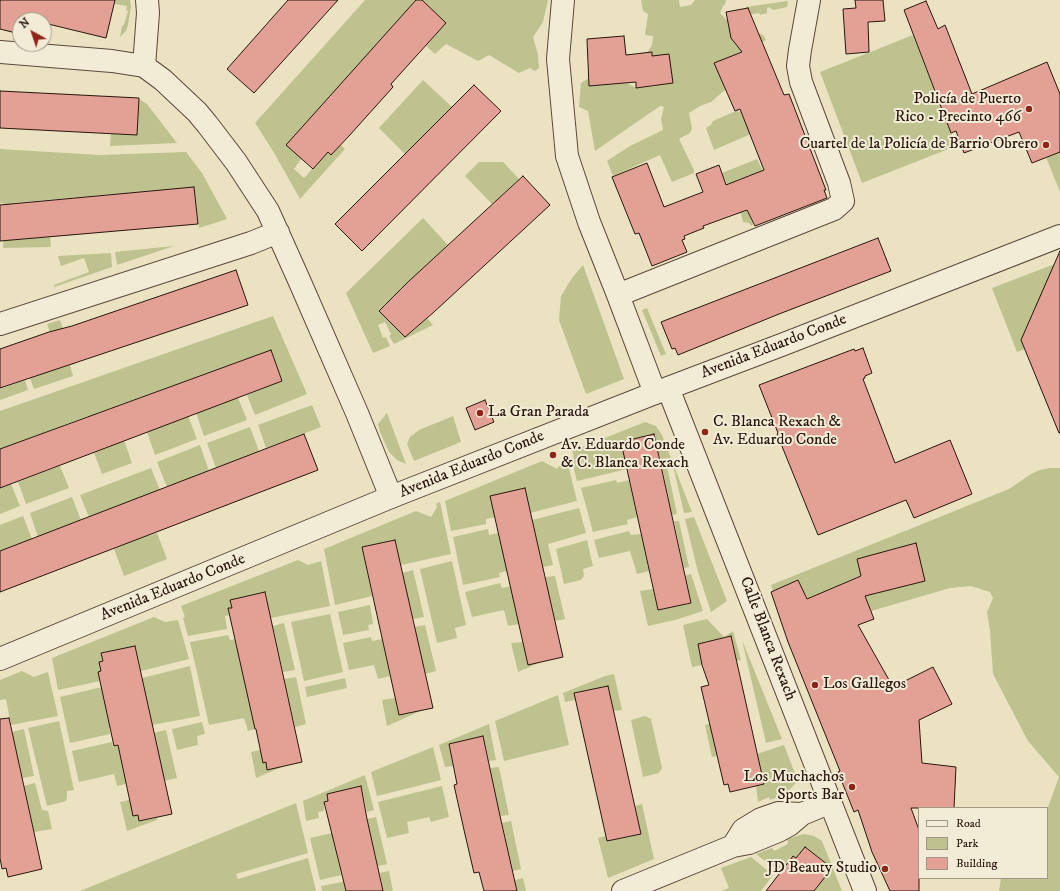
<!DOCTYPE html>
<html>
<head>
<meta charset="utf-8">
<style>
	body { margin:0 }
	#map { position:relative; width:1060px; height:891px; overflow:hidden; background:#ebe2c2; font-family:"IM FELL DW Pica",serif }
	canvas { display:block }
	.legend { position:absolute; left:918px; top:807px; width:130px; height:72px; box-sizing:border-box; background:#f2ecd7; border:1px solid #a29686; margin:0; padding:5px 7px; list-style:none; font-size:12px; color:#29150c }
	.legend li { display:flex; align-items:center; gap:8px; height:20px }
	.legend b { width:20px; border:1px solid #a29686 }
	.north { position:absolute; left:12px; top:12px; width:40px; height:40px; box-sizing:border-box; background:#f2ecd7; border:1px solid #a29686; border-radius:50%; rotate:320deg; font-size:11px; font-weight:700; line-height:16px; text-align:center; color:#29150c }
	.north::after { content:''; display:block; margin:auto; width:14px; height:18px; background:#8f2418; clip-path:polygon(50% 0,100% 100%,50% 72%,0 100%) }
</style>
</head>
<body>
<div id="map">
<canvas width="1060" height="891"></canvas>
<ul class="legend">
<li><b style="height:5px;background:#f2ecd7"></b>Road</li>
<li><b style="height:11px;background:#bdc28f"></b>Park</li>
<li><b style="height:11px;background:#e3a195"></b>Building</li>
</ul>
<div class="north">N</div>
</div>
<script>
const g = document.querySelector('canvas').getContext('2d');
g.lineJoin = 'round';
function fillPath(path, color) {
  g.fillStyle = color;
  g.fill(path, 'evenodd');
}
function toPath(rows) {
  const path = new Path2D();
  for (const r of rows) {
    path.moveTo(r[0], r[1]);
    for (let i = 2; i < r.length; i += 2) path.lineTo(r[i], r[i + 1]);
  }
  return path;
}
function trace(path, color, width, dash) {
  g.strokeStyle = color;
  g.lineWidth = width;
  g.lineCap = dash ? 'butt' : 'round';
  g.setLineDash(dash || []);
  g.stroke(path);
}
function drawText(font, color, halo, rows, align = 'center') {
  g.font = font + ' "IM FELL DW Pica",serif';
  g.lineWidth = 4;
  g.setLineDash([]);
  g.textBaseline = 'middle';
  g.strokeStyle = halo;
  g.fillStyle = color;
  for (const [text, x, y, turn = 0] of rows) {
    g.save();
    g.translate(x, y);
    g.rotate((+turn || 0) * Math.PI / 180);
    g.textAlign = isNaN(turn) ? turn : align;
    if (halo) g.strokeText(text, 0, 0);
    g.fillText(text, 0, 0);
    g.restore();
  }
}
const green = toPath([
	[111,0,130,0,131,6,128,25,126,31,120,37,122,26,124,25,128,11,126,10,127,6,114,4,115,1],
	[365,0,416,0,294,169,304,178,328,152,331,155,341,145,345,149,300,199,273,151,255,123],
	[422,0,548,0,543,22,533,37,538,55,539,68,535,71,530,68,519,73,489,55,478,61,446,44,435,54,426,46,445,23],
	[641,0,679,0,680,7,691,5,695,0,726,0,725,4,723,6,720,13,734,27,754,21,756,32,763,35,766,40,737,54,737,63,726,89,711,102,700,106,689,113,692,129,690,133,679,139,694,170,694,173,672,182,660,155,613,176,607,161,630,146,663,130,661,119,664,107,660,106,595,151,588,111,579,107,581,83,589,78,590,86,627,83,636,88,657,86,645,75,647,53,652,45,653,36,645,35,648,14,643,11],
	[788,1,787,7,773,10,769,7,767,8,767,13,760,15,759,13,746,15,746,7],
	[913,35,956,146,862,183,820,72],
	[423,80,452,107,405,154,379,128],
	[139,99,147,104,177,143,110,146,111,134,137,135],
	[738,110,738,112,741,111,753,133,714,150,706,128,711,125,713,121],
	[1060,140,1060,192,1046,157],
	[0,149,99,155,186,152,202,173,227,219,199,228,194,187,12,203,15,240,50,237,51,247,3,248,6,204,0,203],
	[757,159,763,171,736,181,753,224,751,226,749,223,743,222,741,214,738,213,722,173],
	[479,162,503,162,519,179,492,204,465,176],
	[423,218,448,245,379,310,405,337,427,318,433,325,394,344,389,336,391,334,385,322,378,325,383,338,386,337,390,346,373,353,346,293],
	[174,246,117,265,115,252],
	[111,253,112,267,54,287,54,285,89,272,84,258,61,266,58,256],
	[1060,262,1025,349,1017,352,992,288],
	[583,265,624,379,586,394,559,320,561,296,572,278],
	[647,308,666,354,661,356,642,310],
	[273,316,307,394,255,415,247,395,282,381,271,350,97,413,109,446,124,440,132,463,102,474,94,453,101,450,88,416,0,449,0,411],
	[60,320,75,364,70,365,73,376,34,389,30,378,62,367,47,324],
	[25,380,28,390,0,400,0,389],
	[238,398,247,420,204,436,196,413],
	[312,405,321,427,266,448,258,425],
	[387,413,406,464,397,460,389,452,380,432,378,424],
	[188,416,197,439,155,455,147,432],
	[453,416,461,442,414,461,407,444,410,437,419,430],
	[645,422,656,426,662,435,671,458,660,459,654,434,621,442,627,469,577,481,571,458,574,457,572,451],
	[250,427,259,451,216,468,207,443],
	[200,445,209,471,167,487,157,462],
	[564,460,567,460,577,501,530,513,525,488,491,496,495,517,486,519,486,524,451,531,445,501,542,461,557,469],
	[672,461,692,512,684,513],
	[60,466,69,488,26,504,18,482],
	[667,466,677,514,672,515,662,467],
	[151,468,160,490,134,500,148,536,157,533,167,559,124,576,114,549,135,540,89,517,80,495],
	[1050,468,1060,468,1060,891,999,891,1001,878,1047,878,1047,810,1059,777,1028,741,993,674,990,631,987,612,993,598,990,592,971,586,950,588,871,611,857,578,807,599,798,580,773,591,771,585,1009,489,1031,474,1040,470],
	[616,480,617,483,629,480,637,517,627,520,628,524,593,532,581,488],
	[11,484,20,506,0,514,0,488],
	[72,497,81,520,38,537,30,513],
	[440,502,451,554,401,565,395,540,362,547,372,596,335,605,324,549,416,511,431,517,437,507,436,504],
	[579,508,586,533,548,544,553,565,543,567,532,520],
	[23,516,32,539,0,551,0,525],
	[694,517,727,601,711,612,698,572,685,519],
	[674,521,679,521,689,567,684,568],
	[488,529,489,535,498,533,507,571,499,573,500,577,463,585,453,537],
	[629,531,631,535,641,534,649,571,637,574,630,551,599,558,594,540],
	[587,540,593,566,583,569,584,576,581,580,564,584,556,549],
	[298,560,308,565,321,561,330,606,271,618,265,592,230,600,232,608,228,609,230,615,225,616,227,629,188,636,183,618,185,617,181,606],
	[452,561,466,625,455,628,457,638,437,643,420,569],
	[413,570,424,617,413,619,402,573],
	[691,574,703,611,675,620,648,626,640,591,653,589,658,610,691,603,685,576],
	[555,576,565,619,555,621,545,577],
	[500,583,502,588,511,586,519,624,508,626,504,610,472,617,465,592],
	[370,605,373,624,368,625,369,630,343,635,338,612],
	[330,614,343,672,304,681,291,622],
	[154,617,165,622,178,620,189,659,141,671,135,646,101,653,103,661,99,662,101,671,98,672,100,681,58,690,52,658],
	[707,619,724,637,733,631,741,660,736,661,730,636,698,644,702,665,692,667,683,625],
	[284,623,295,670,283,672,273,626],
	[425,625,436,671,425,674,414,627],
	[228,635,230,640,235,639,236,643,255,729,248,731,244,718,209,725,190,642],
	[371,637,372,641,382,639,390,676,378,679,374,665,349,670,343,643],
	[742,640,782,739,766,743],
	[523,642,528,664,543,661,518,672,511,643],
	[190,666,200,716,152,725,142,678],
	[22,671,34,677,48,672,58,716,11,725,6,699,0,700,0,680],
	[614,674,622,710,613,711,608,686,575,693,576,700,565,702,563,693,605,676],
	[296,677,306,724,295,727,284,679],
	[345,678,347,688,307,697,305,687],
	[102,687,113,727,109,728,110,734,70,743,60,697],
	[558,695,569,745,504,761,495,721],
	[395,698,399,715,425,709,387,726,382,700],
	[645,716,651,719,662,768,659,773,643,777,631,720],
	[59,721,74,790,67,791,67,797,66,801,47,806,28,728],
	[202,722,205,734,197,736,198,745,177,750,172,729],
	[715,723,722,755,712,757,705,725],
	[489,724,496,760,489,761,483,736,449,744,453,766,445,767,439,745],
	[24,729,34,776,22,778,12,732],
	[166,730,177,778,164,781,154,733],
	[112,742,113,747,118,745,126,784,117,786,114,774,79,782,72,751],
	[784,745,796,776,796,783,786,793,770,800,769,797,758,802,756,786,757,754],
	[433,747,441,780,377,796,371,772],
	[260,750,264,763,289,764,256,778,251,752],
	[499,767,509,815,500,816,490,768],
	[365,775,374,810,367,812,361,786,327,794,328,801,324,802,324,811,318,812,319,818,306,821,303,801],
	[35,783,42,810,48,811,52,829,34,832,24,786],
	[442,786,449,817,431,822,429,817,407,822,409,833,387,838,378,802],
	[134,799,140,821,157,818,157,820,127,831,120,802],
	[296,803,308,853,236,874,238,879,308,858,316,891,80,891],
	[642,804,654,859,608,878,598,838,606,836,608,841,641,834,635,806],
	[376,817,387,864,378,866,367,819],
	[511,821,521,869,513,871,502,823],
	[332,833,341,875,320,880,310,838],
	[804,834,814,836,822,841,842,891,814,891,832,868,805,847,796,858,792,856,786,864,789,867,783,875,756,854,772,848,774,851,788,844,787,839],
	[751,857,773,875,761,891,721,891,729,888,721,868],
	[389,871,393,891,383,891,380,873],
	[523,878,526,891,517,891,515,880],
	[347,881,349,889,346,891,322,891,321,886]
]);
const building = toPath([
	[0,0,115,0,106,38,44,23,44,20,33,20,20,17,20,34,0,29,0,0],
	[288,0,338,0,254,93,227,69,288,0],
	[416,0,422,0,446,23,391,84,393,87,349,136,331,155,328,152,313,169,286,145,416,0],
	[855,0,883,0,885,21,868,22,869,52,846,54,843,9,856,8,855,0],
	[926,1,938,29,945,25,972,94,1047,62,1060,94,1060,152,1032,163,1019,132,964,153,956,131,951,133,904,10,926,1],
	[748,8,784,95,789,94,826,190,824,190,827,198,755,226,747,210,703,226,704,228,684,236,685,239,682,240,687,252,652,266,639,233,635,234,612,177,647,163,664,207,703,192,696,174,719,165,726,185,764,170,740,109,735,111,714,63,742,52,731,38,726,12,748,8],
	[624,36,626,55,652,52,652,56,669,54,673,83,636,88,636,82,589,86,587,39,624,36],
	[474,85,501,111,362,251,335,224,474,85],
	[0,91,139,98,137,135,0,128,0,91],
	[523,176,550,205,434,312,405,337,379,311,408,282,523,176],
	[194,187,198,224,0,241,0,205,194,187],
	[878,238,891,271,779,314,678,355,675,348,672,349,661,322,878,238],
	[1060,251,1060,433,1059,433,1021,340,1060,251],
	[236,270,248,305,0,388,0,349,49,332,72,326,236,270],
	[863,348,872,373,865,376,865,378,863,379,895,463,950,440,972,494,914,518,906,500,818,535,777,434,778,433,759,385,854,349,855,351,863,348],
	[271,350,282,381,0,488,0,449,271,350],
	[485,400,494,422,475,430,466,408,485,400],
	[304,434,318,470,0,592,0,551,304,434],
	[654,434,691,603,658,610,621,442,654,434],
	[525,488,563,657,528,665,490,496,525,488],
	[395,540,433,708,399,715,362,547,395,540],
	[916,543,925,581,865,596,874,619,858,625,893,687,933,667,952,704,919,720,922,763,956,767,954,808,911,808,919,830,919,891,890,891,872,852,858,810,854,812,838,772,840,771,788,642,771,592,798,580,807,599,861,576,857,559,916,543],
	[265,592,302,762,267,770,266,762,263,763,256,729,255,729,228,608,232,608,230,600,265,592],
	[731,636,764,784,730,792,728,784,724,785,701,687,709,685,702,665,698,644,731,636],
	[135,646,172,814,139,821,138,815,133,816,118,745,114,746,98,672,101,671,99,662,103,661,101,653,135,646],
	[608,686,641,834,607,841,574,693,608,686],
	[9,718,42,869,8,877,6,868,2,869,0,858,0,719,9,718],
	[483,736,500,816,517,891,484,891,479,872,474,873,464,830,454,785,457,784,449,744,483,736],
	[361,786,367,819,383,891,346,891,324,802,328,801,327,794,361,786],
	[805,847,832,868,814,891,766,891,793,856,796,858,805,847]
]);
const minor = toPath([
	[563,0,558,59,567,156,589,222,618,295,655,393],
	[0,52,112,61,144,66,163,80,197,112,207,124,236,162,268,211,299,280,357,413,391,497],
	[144,66,148,13,147,0],
	[618,295,834,209,843,201,839,183,801,82,798,66,800,50,809,0],
	[0,324,251,243,278,232],
	[733,846,743,830,761,819,778,813,802,814],
	[623,891,733,846,749,843,778,831,789,825,802,814,831,802]
]);
const tertiary = toPath([
	[668,388,865,891],
	[0,659,391,497,655,393,784,344,1060,236]
]);
const markers = [
	[1029,109,4,"#8f2418"],
	[1046,145,4,"#8f2418"],
	[480,413,4,"#8f2418"],
	[705,432,4,"#8f2418"],
	[553,455,4,"#8f2418"],
	[815,685,4,"#8f2418"],
	[852,787,4,"#8f2418"],
	[885,869,4,"#8f2418"]
];
const poiNames = [
	["Policía de Puerto",1021,100],
	["Rico - Precinto 466",1021,118],
	["Cuartel de la Policía de Barrio Obrero",1038,145],
	["La Gran Parada",488,413,"left"],
	["C. Blanca Rexach &",713,423,"left"],
	["Av. Eduardo Conde",713,441,"left"],
	["Av. Eduardo Conde",561,446,"left"],
	["& C. Blanca Rexach",561,464,"left"],
	["Los Gallegos",823,685,"left"],
	["Los Muchachos",844,778],
	["Sports Bar",844,796],
	["JD Beauty Studio",877,869]
];
const streetNames = [
	["Avenida Eduardo Conde",774,347,-21],
	["Avenida Eduardo Conde",472,465,-22],
	["Avenida Eduardo Conde",173,588,-22],
	["Calle Blanca Rexach",767,639,69]
];
fillPath(green, '#bdc28f');
fillPath(building, '#e3a195');
trace(building, '#29150c', 1);
trace(minor, '#5a483a', 24);
trace(tertiary, '#5a483a', 24);
trace(minor, '#f2ecd7', 22);
trace(tertiary, '#f2ecd7', 22);
for (const [x, y, r, color] of markers) {
  const dot = new Path2D();
  dot.arc(x, y, r, 0, 2 * Math.PI);
  g.fillStyle = color;
  g.fill(dot);
  trace(dot, '#f2ecd7', 1.5);
}
drawText('16px', '#29150c', '#f2ecd7', poiNames, 'right');
drawText('16px', '#29150c', '#f2ecd7', streetNames);
</script>
</body>
</html>
